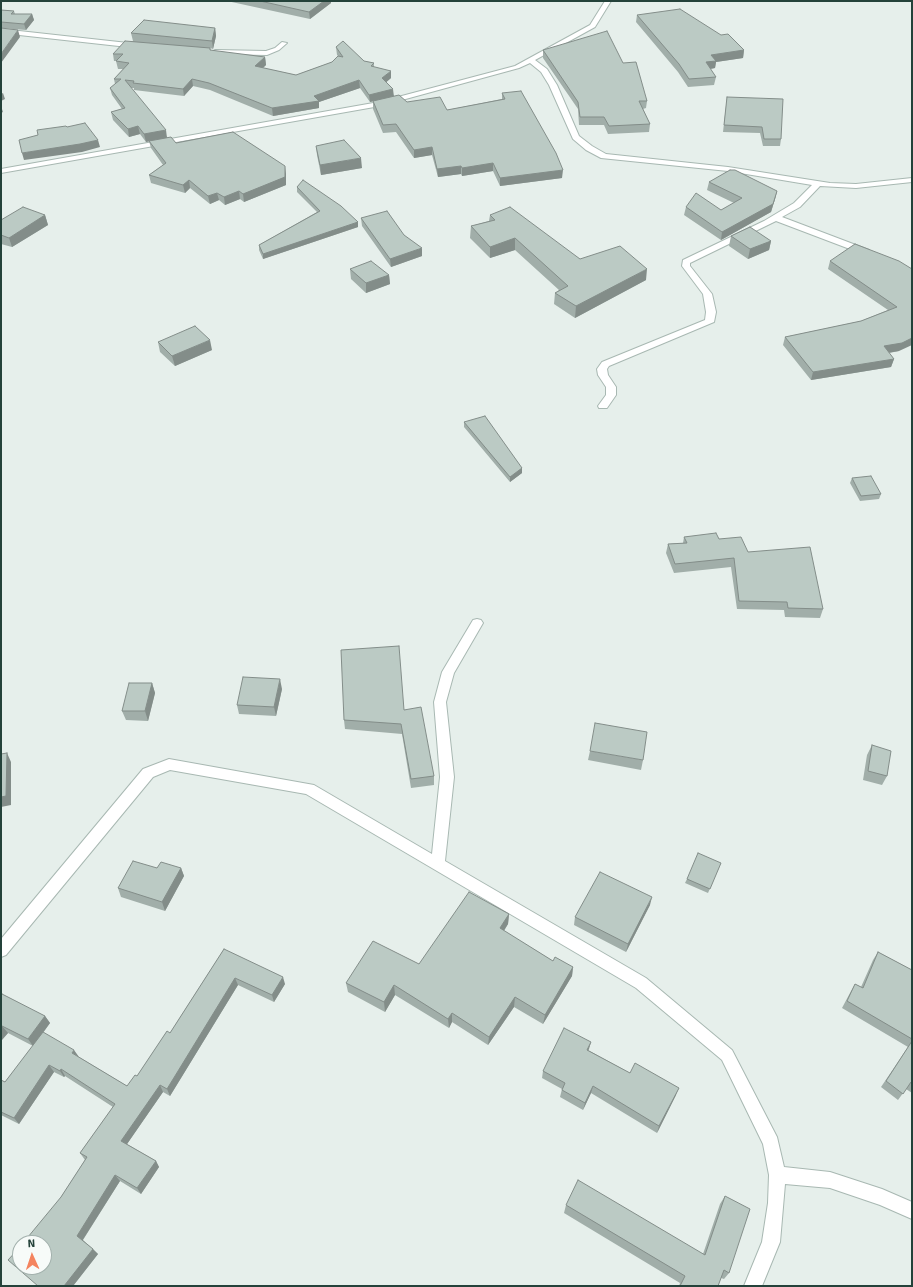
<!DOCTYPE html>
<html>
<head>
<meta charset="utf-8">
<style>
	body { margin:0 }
	#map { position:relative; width:913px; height:1287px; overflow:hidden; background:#e6efeb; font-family:Signika,sans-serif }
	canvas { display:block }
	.frame { position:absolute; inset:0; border:2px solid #24423a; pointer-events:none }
	.north { position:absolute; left:12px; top:1235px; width:40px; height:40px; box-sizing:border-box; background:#f7fbf9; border:1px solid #a3b1ad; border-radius:50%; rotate:357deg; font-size:11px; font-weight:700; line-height:16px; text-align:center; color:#24423a }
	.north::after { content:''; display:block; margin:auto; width:14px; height:18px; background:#f4845f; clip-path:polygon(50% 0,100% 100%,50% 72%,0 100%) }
</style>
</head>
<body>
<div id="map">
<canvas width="913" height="1287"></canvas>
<div class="frame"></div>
<div class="north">N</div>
</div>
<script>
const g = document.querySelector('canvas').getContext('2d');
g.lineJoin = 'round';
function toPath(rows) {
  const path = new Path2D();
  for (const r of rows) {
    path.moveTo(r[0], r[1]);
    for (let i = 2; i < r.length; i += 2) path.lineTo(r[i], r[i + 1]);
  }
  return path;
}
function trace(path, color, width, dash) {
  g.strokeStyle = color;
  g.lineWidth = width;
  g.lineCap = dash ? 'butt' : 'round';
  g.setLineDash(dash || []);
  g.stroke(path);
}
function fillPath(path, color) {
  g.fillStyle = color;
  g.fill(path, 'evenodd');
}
const minor = toPath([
	[605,1,611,1,595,27,535,60,547,69,557,85,579,136,592,146,606,154,728,167,830,183,856,184,912,178,912,182,856,188,820,186,800,207,782,217,869,250,869,254,863,254,776,221,690,263,690,266,712,294,716,312,714,322,609,366,607,369,608,375,616,387,616,395,607,408,599,408,598,406,606,395,606,387,598,375,597,369,602,362,705,320,706,312,703,294,682,266,683,260,764,221,794,203,812,185,728,171,601,158,586,150,573,139,549,85,541,72,530,63,519,68,380,106,1,173,1,169,379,102,515,66,590,25,605,1],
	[1,29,137,44,140,46,137,48,1,33,1,29],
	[282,42,287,43,279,50,267,55,215,54,212,52,215,50,266,51,275,48,282,42],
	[477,619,481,620,483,623,454,673,446,702,454,777,445,861,646,978,732,1050,777,1137,784,1167,830,1172,882,1189,912,1202,912,1219,880,1205,830,1188,785,1184,780,1242,762,1286,744,1286,762,1242,768,1203,769,1175,763,1144,722,1060,636,988,306,794,170,770,153,777,6,955,1,957,1,939,143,769,169,759,314,785,432,854,440,777,434,702,442,672,473,620,477,619]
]);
const wall = toPath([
	[227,1,331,1,331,3,310,19],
	[1,10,14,11,15,14,32,14,34,20,26,30,1,28],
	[637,15,744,50,743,58,716,62,715,68,710,69,716,77,714,85,688,87,678,72,636,22],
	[215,28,216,36,213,49,210,48,211,51,265,57,266,65,263,68,296,75,332,62,338,56,337,55,336,47,364,61,374,63,374,67,391,78,386,82,394,96,407,102,447,110,502,99,502,93,562,178,500,186,493,171,462,176,461,174,438,177,432,155,414,158,396,132,383,133,373,109,373,101,370,102,360,88,319,102,319,108,273,116,210,90,193,86,184,96,134,90,134,88,131,88,167,137,176,143,286,174,286,185,244,202,240,199,225,205,219,200,210,204,190,188,185,193,151,183,149,175,163,165,151,148,149,141,146,142,140,134,129,137,113,120,111,112,122,109,112,95,110,88,115,84,114,79,123,69,118,69,116,61,114,61,113,54,133,41,131,33],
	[543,50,623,63,647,101,646,108,643,109,650,124,649,132,608,134,604,125,579,125,578,109,543,58],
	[727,97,781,139,780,146,763,146,760,133,723,132],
	[316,146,362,168,321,175,317,155],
	[709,182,777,191,775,199,771,212,721,240,684,215,686,207,721,210,734,203,707,190],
	[297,187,358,222,358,227,263,259,259,250,259,245,317,212,297,192],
	[45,215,48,225,12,247,1,244,1,220],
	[490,215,580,259,646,280,575,318,554,304,555,293,559,290,515,250,490,258,470,238,471,226,489,221],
	[361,218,404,235,422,256,391,267,362,226],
	[731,236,771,241,769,250,748,259,729,246],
	[830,261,899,261,899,351,889,353,894,359,891,367,811,380,783,345,785,337,861,321,888,310,828,269],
	[350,269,389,275,390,284,366,293,351,279],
	[158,342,212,350,175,366,160,352],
	[464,422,522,468,522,473,510,482,464,427],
	[852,478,881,494,879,499,860,501,850,483],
	[684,537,719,539,748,552,823,609,820,618,785,617,784,610,737,609,731,567,674,573,666,553,668,544,683,543],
	[152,683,155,693,148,721,126,720,122,711],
	[282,689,276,716,239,714,237,705],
	[404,710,434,776,434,785,411,788,402,734,345,729,344,720],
	[872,745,887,776,882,785,863,780,867,755],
	[590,751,643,760,641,770,588,760],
	[721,863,708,893,685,883,687,879],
	[157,868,181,868,184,876,165,911,121,897,118,888],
	[650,905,626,952,574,925,575,917],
	[509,914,508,924,504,931,553,961,573,967,572,976,543,1024,514,1007,488,1045,452,1022,449,1028,395,995,385,1012,348,992,346,983,419,964],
	[224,949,285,984,274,1002,238,985,170,1096,163,1092,127,1144,156,1161,159,1167,141,1194,120,1181,83,1240,98,1254,73,1286,38,1286,61,1197,85,1160,80,1153,113,1107,65,1076,64,1077,54,1072,19,1124,1,1115,1,1080,5,1082,33,1046,8,1033,1,1041,1,996,45,1016,50,1023,43,1033,79,1057,127,1086,137,1076,170,1033],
	[878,952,912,970,912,1093,906,1089,898,1100,881,1087,908,1047,842,1008,851,991,855,984,861,987,873,960],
	[591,1042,588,1050,630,1073,676,1095,657,1133,591,1093,583,1110,560,1097,562,1089,542,1078,543,1071],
	[725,1196,729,1273,724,1279,721,1278,718,1286,679,1286,680,1283,564,1213,566,1205,703,1254,720,1204]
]);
const shadedWall = toPath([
	[324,1,331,1,331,3,310,19,309,12],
	[32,14,34,20,26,30,24,24],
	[215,28,216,36,213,49,212,41],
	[18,30,20,37,1,63,1,54],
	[744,50,743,58,716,62,715,68,704,70,706,62,711,55],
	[265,57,266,65,256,74,255,66],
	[391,71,391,78,382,86,382,78],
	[192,79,193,86,184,96,183,89],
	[359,80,360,88,319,102,319,108,273,116,272,108,314,96],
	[393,89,394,97,370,102,369,95],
	[3,93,5,99,1,101,1,94],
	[1,106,3,112,1,113],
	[138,126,140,134,129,137,128,129],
	[166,130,167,138,146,142,144,134],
	[98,140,100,147,82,152,24,160,22,153],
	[432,147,432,155,414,158,414,150],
	[361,158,362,168,321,175,320,165],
	[493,163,493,171,462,176,462,168],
	[285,166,286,174,286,185,244,202,243,194],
	[461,166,461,174,438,177,437,169],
	[563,170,562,178,500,186,500,178],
	[189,180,190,188,185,193,183,185],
	[239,191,240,199,225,205,224,197],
	[777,191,775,199,771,212,721,240,722,232],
	[217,193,219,200,210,204,208,196],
	[45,215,48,225,12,247,9,238],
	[358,222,358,227,263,259,263,254],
	[515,238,515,250,490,258,490,247],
	[771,241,769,250,748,259,750,249],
	[422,248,422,256,391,267,390,259],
	[647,269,646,280,575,318,576,306],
	[389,275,390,284,366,293,366,283],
	[912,338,912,345,899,351,881,354,884,346],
	[210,340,212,350,175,366,172,356],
	[894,359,891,367,811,380,813,372],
	[522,468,522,473,510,482,510,477],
	[280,679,282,689,276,716,274,707],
	[152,683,155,693,148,721,145,711],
	[7,753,11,762,11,805,1,807,1,797],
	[181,868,184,876,165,911,162,902],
	[652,897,650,905,626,952,628,944],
	[509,914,508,924,499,938,500,928],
	[573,967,572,976,543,1024,545,1015],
	[283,977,285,984,274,1002,272,995],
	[235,978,238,985,170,1096,167,1089],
	[394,985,395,995,385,1012,384,1002],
	[515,997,514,1007,488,1045,489,1037],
	[452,1013,452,1022,449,1028,448,1019],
	[45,1016,50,1023,33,1046,28,1039],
	[2,1026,8,1033,1,1041,1,1027],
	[591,1042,589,1049,585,1057,587,1050],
	[74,1050,79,1057,72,1053],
	[49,1065,54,1072,19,1124,14,1118],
	[61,1069,65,1076,64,1077,60,1071],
	[160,1085,163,1092,125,1147,121,1141],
	[593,1086,591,1093,583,1110,585,1103],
	[679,1088,676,1095,657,1133,659,1126],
	[156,1161,159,1167,141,1194,137,1188],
	[115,1175,120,1181,82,1241,77,1236],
	[93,1249,98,1254,73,1286,64,1286]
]);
const building = toPath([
	[260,1,324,1,309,12,260,1],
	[680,9,721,35,728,34,744,50,711,55,716,61,706,62,716,77,689,79,679,64,637,15,680,9],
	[1,10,14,11,11,14,32,14,24,24,1,22,1,10],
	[144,20,215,28,212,41,131,33,144,20],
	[1,28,18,30,1,54,1,28],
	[607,31,623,63,636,62,647,101,639,101,650,124,609,126,604,117,580,117,578,102,543,50,607,31],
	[125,41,210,48,210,50,265,57,255,66,296,75,332,62,338,56,343,57,336,47,343,41,364,61,374,63,371,66,391,71,382,78,393,89,369,95,359,80,314,96,319,101,272,108,209,83,192,79,183,89,133,83,134,81,125,80,166,130,144,134,138,126,128,129,111,112,125,108,110,88,121,79,114,79,129,63,116,61,123,54,113,54,125,41],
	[521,91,556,153,563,170,500,178,493,163,462,168,461,166,437,169,432,147,414,150,396,124,383,125,373,101,399,95,407,102,440,97,447,110,505,99,502,93,521,91],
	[727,97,783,99,781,139,764,139,762,127,724,125,727,97],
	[85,123,98,140,80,144,22,153,19,140,38,135,37,130,66,126,67,127,85,123],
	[233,132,285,166,285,177,243,194,239,191,224,197,217,193,208,196,189,180,183,185,149,175,166,163,149,141,171,137,176,143,233,132],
	[344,140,361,158,320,165,316,146,344,140],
	[730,170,735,170,777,191,773,204,722,232,686,207,696,193,721,210,742,198,709,182,730,170],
	[303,180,341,206,358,222,263,254,259,245,320,211,297,187,303,180],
	[23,207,45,215,9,238,1,235,1,220,23,207],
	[510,207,580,259,620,246,647,269,576,306,555,293,568,286,515,238,490,247,471,226,495,220,490,215,510,207],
	[387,211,404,235,422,248,390,259,361,218,387,211],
	[750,227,771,241,750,249,731,236,750,227],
	[855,244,899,261,912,269,912,338,902,343,884,346,894,359,813,372,785,337,861,321,897,307,830,261,855,244],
	[371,261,389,275,366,283,350,269,371,261],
	[195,326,210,340,172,356,158,342,195,326],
	[485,416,522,468,510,477,464,422,485,416],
	[871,476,881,494,861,496,852,478,871,476],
	[716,533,719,539,741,537,748,552,810,547,823,609,788,608,787,602,739,601,734,558,675,564,668,544,687,543,684,537,716,533],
	[399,646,404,710,421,707,434,776,411,779,401,724,344,720,341,650,399,646],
	[243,677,280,679,274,707,237,705,243,677],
	[129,683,152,683,145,711,122,711,129,683],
	[595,723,647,732,643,760,590,751,595,723],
	[872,745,891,751,887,776,868,771,872,745],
	[7,753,6,796,1,797,1,754,7,753],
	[698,853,721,863,710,889,687,879,698,853],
	[133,861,157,868,161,862,181,868,162,902,118,888,133,861],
	[600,872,652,897,628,944,575,917,600,872],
	[469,892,509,914,500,928,553,961,555,957,573,967,545,1015,515,997,489,1037,452,1013,448,1019,394,985,384,1002,346,983,373,941,419,964,469,892],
	[224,949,283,977,272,995,235,978,167,1089,160,1085,121,1141,156,1161,137,1188,115,1175,77,1236,93,1249,64,1286,38,1286,8,1260,20,1247,20,1267,44,1267,44,1243,23,1243,61,1197,87,1157,80,1153,115,1104,61,1069,60,1071,49,1065,14,1118,1,1112,1,1080,5,1082,43,1032,74,1050,72,1053,127,1086,135,1075,137,1076,167,1031,170,1033,224,949],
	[878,952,912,970,912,1039,847,1001,855,984,863,988,878,952],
	[2,994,45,1016,28,1039,2,1026,1,1027,1,996,2,994],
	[564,1028,591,1042,587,1050,630,1073,635,1063,679,1088,659,1126,593,1086,585,1103,562,1090,565,1083,543,1071,564,1028],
	[912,1041,912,1083,911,1082,903,1094,886,1081,912,1041],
	[578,1180,705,1255,725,1196,750,1209,729,1273,724,1270,718,1286,680,1286,685,1276,566,1205,578,1180]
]);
trace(minor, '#a8b8b2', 2);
fillPath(minor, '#fff');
fillPath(wall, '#a1aea9');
fillPath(shadedWall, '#838d89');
fillPath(building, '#bbcac4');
trace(building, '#838d89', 1);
</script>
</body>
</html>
